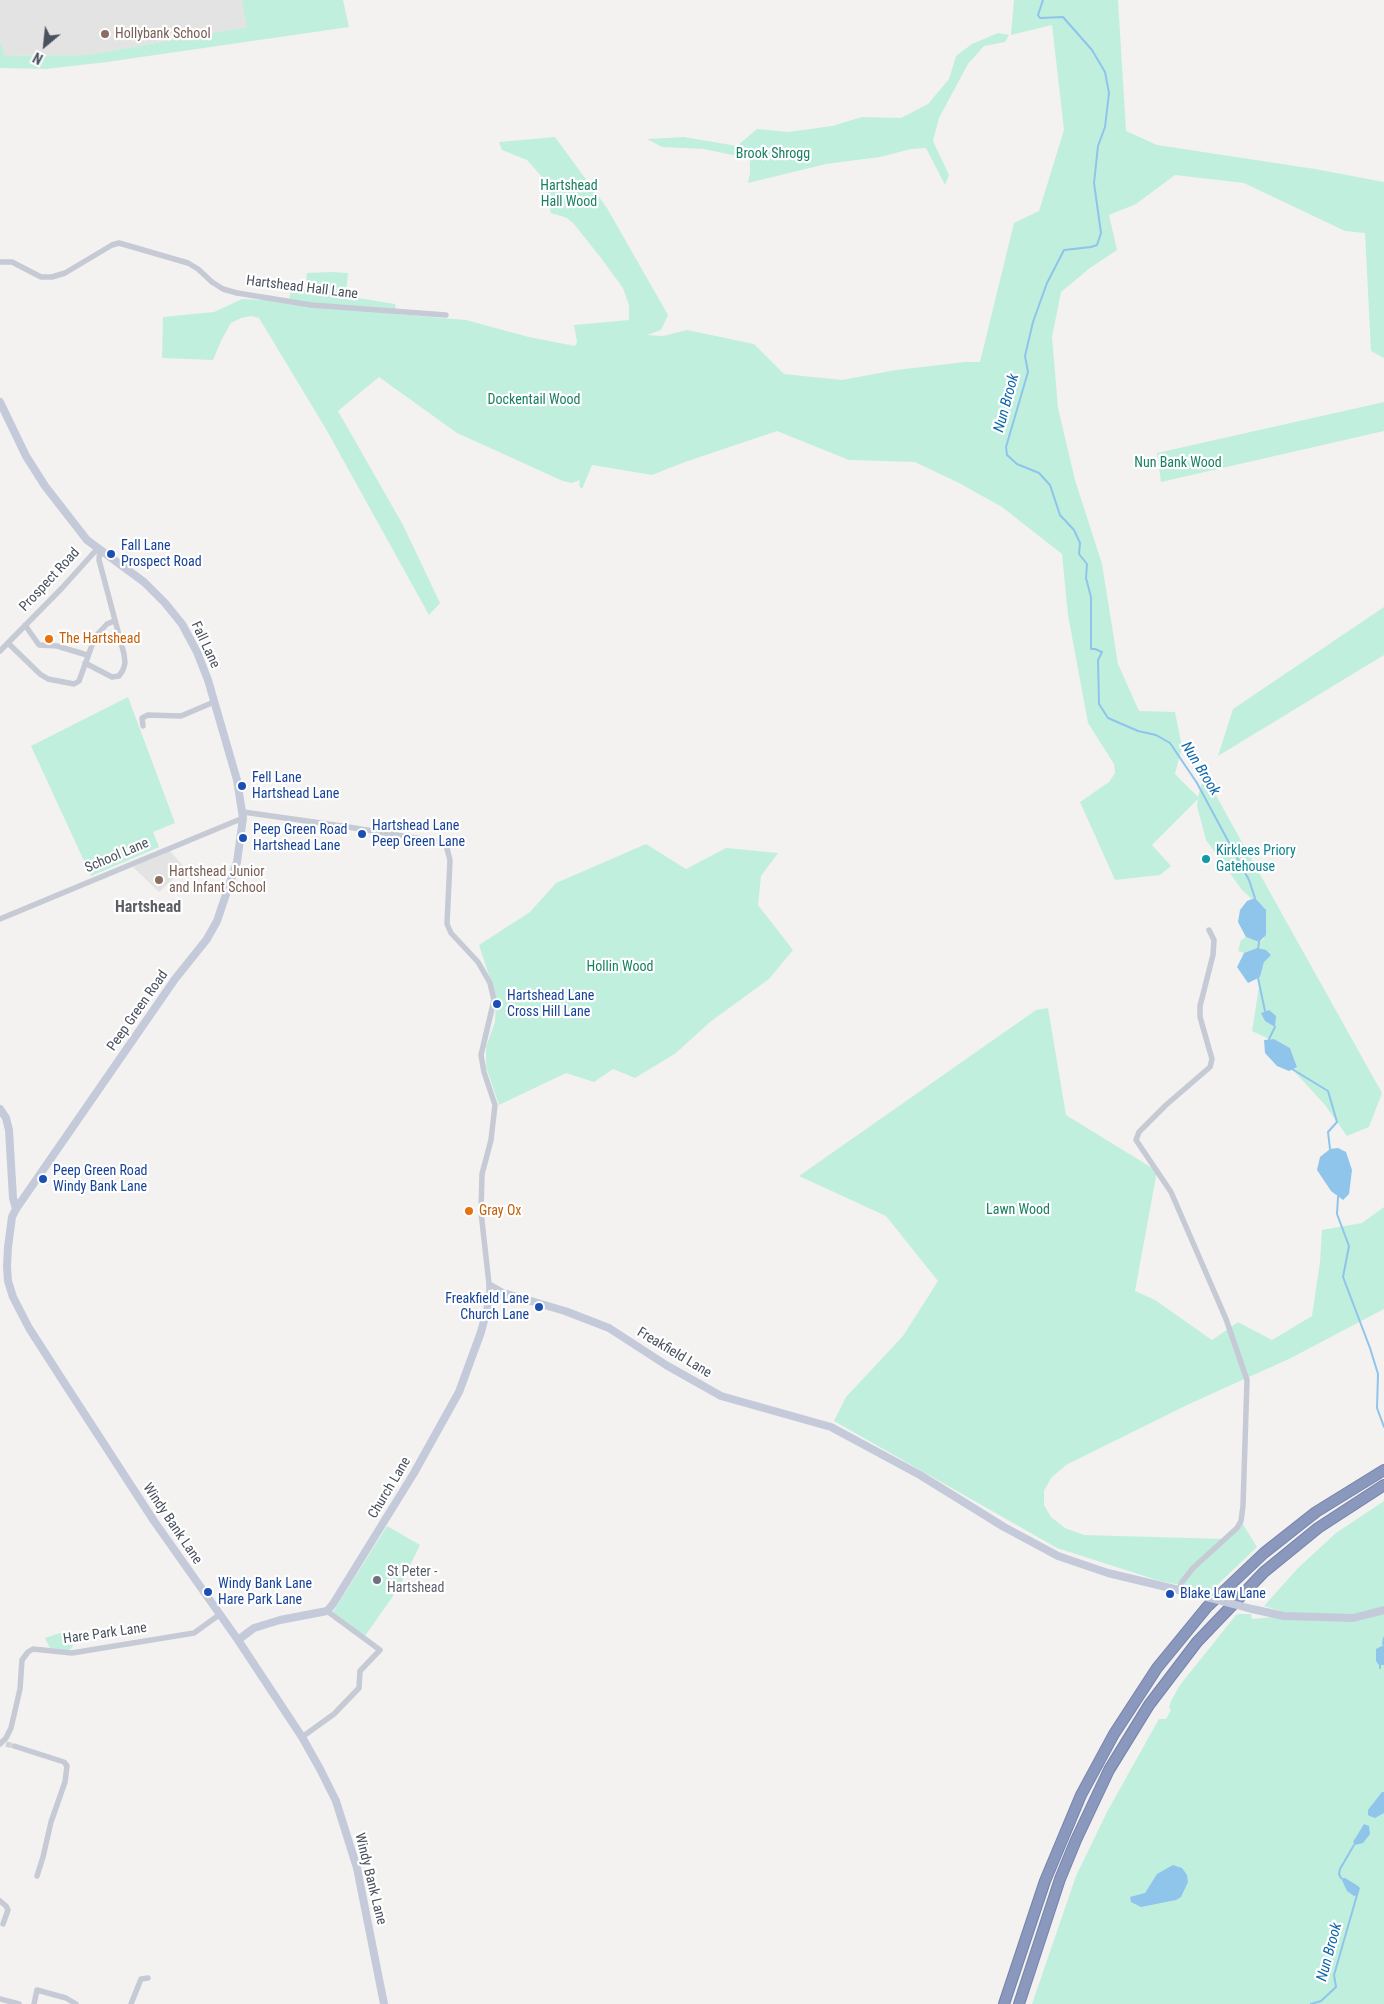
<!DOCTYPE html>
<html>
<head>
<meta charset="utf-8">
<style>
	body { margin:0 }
	#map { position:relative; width:1384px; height:2004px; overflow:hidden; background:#f3f2f1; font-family:"Roboto Condensed",sans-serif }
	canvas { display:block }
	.north { position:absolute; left:20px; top:20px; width:50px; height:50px; -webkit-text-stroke:4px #fff; paint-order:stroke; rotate:208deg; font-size:14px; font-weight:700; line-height:20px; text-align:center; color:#49505e }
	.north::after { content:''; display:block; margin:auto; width:18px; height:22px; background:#49505e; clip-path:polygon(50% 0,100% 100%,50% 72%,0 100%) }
</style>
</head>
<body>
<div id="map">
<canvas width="1384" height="2004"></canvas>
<div class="north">N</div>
</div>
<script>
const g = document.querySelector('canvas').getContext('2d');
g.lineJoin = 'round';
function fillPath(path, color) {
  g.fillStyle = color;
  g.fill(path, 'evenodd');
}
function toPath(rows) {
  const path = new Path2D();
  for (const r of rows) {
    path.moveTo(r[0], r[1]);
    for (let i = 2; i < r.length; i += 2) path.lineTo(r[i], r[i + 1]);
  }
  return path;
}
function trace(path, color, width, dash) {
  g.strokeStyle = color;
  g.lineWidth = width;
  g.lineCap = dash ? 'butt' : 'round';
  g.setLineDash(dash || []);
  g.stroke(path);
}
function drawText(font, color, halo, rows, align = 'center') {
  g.font = font + ' "Roboto Condensed",sans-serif';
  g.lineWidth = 4.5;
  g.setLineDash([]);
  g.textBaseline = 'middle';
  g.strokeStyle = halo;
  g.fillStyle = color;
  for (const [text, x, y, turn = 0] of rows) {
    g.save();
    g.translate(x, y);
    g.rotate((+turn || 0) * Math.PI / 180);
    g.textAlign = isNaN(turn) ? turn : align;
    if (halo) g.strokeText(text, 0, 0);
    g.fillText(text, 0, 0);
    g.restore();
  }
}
const education = toPath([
	[0,0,242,0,248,27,87,55,5,56,0,40],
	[170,851,185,868,159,892,133,867]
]);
const green = toPath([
	[242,0,343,0,349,27,107,62,46,69,0,68,0,40,5,56,87,55,247,27],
	[1014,0,1118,0,1126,131,1157,145,1315,169,1384,182,1384,358,1371,351,1365,233,1345,231,1244,183,1175,175,1136,204,1109,215,1117,250,1090,268,1061,292,1052,337,1058,408,1075,480,1102,564,1118,664,1139,711,1175,712,1182,747,1175,774,1198,797,1204,774,1382,1093,1369,1127,1347,1136,1325,1105,1292,1069,1297,1067,1290,1048,1274,1039,1269,1039,1252,1031,1259,987,1258,978,1260,977,1264,962,1257,948,1244,953,1238,951,1241,940,1246,937,1259,942,1264,939,1265,910,1255,898,1252,899,1242,890,1206,840,1197,806,1198,799,1152,845,1171,866,1160,875,1115,880,1080,802,1109,782,1115,773,1114,764,1088,723,1068,615,1062,554,1002,507,959,483,915,462,849,460,777,431,685,462,652,475,592,465,582,489,579,486,580,480,572,483,563,481,457,433,379,377,338,411,403,525,440,603,429,615,326,429,259,318,251,316,241,318,231,323,221,341,213,360,162,358,163,317,214,312,242,299,264,300,267,295,289,299,291,288,305,290,307,273,331,272,348,273,346,296,395,304,397,314,466,320,529,337,575,346,577,342,574,325,629,320,629,305,623,288,601,258,574,224,567,218,551,213,542,177,527,160,502,150,499,142,555,137,607,208,668,315,661,330,647,335,663,336,687,330,754,344,784,374,842,380,896,370,965,362,980,362,1014,223,1039,211,1064,130,1052,25,1011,35],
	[998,33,1009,35,1005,42,984,46,968,64,939,118,933,141,949,175,945,185,926,148,911,149,880,157,826,164,748,183,750,173,750,153,732,155,704,149,662,147,647,139,684,137,737,146,757,129,788,132,832,126,862,117,901,118,928,104,949,79,956,56,972,44],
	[1384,402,1384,431,1161,482,1157,453],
	[1384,607,1384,655,1218,756,1233,709],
	[128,697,175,823,153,832,159,847,91,876,31,746],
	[646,844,686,869,726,848,778,853,761,876,758,905,793,950,769,979,710,1022,676,1053,635,1078,613,1069,594,1082,566,1073,499,1105,486,1067,486,1047,495,1022,496,997,479,945,530,912,556,883],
	[1048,1008,1066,1115,1157,1171,1135,1291,1155,1300,1212,1340,1238,1322,1272,1340,1312,1316,1320,1262,1322,1230,1362,1223,1384,1207,1384,1309,1291,1358,1187,1405,1066,1465,1051,1478,1044,1491,1044,1505,1051,1517,1065,1528,1084,1535,1225,1539,1241,1521,1257,1547,1211,1591,1160,1581,1057,1548,834,1421,846,1397,903,1336,938,1281,886,1216,799,1176,1036,1010],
	[1384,1501,1384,1608,1361,1614,1342,1616,1291,1614,1264,1606,1298,1568,1336,1533],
	[387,1526,420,1545,400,1586,365,1636,333,1612],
	[1384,1610,1384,2004,1032,2004,1076,1876,1108,1810,1159,1719,1166,1719,1171,1710,1169,1708,1171,1701,1180,1685,1236,1615,1240,1614,1251,1614,1252,1619,1284,1616,1353,1618],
	[66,1631,70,1637,73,1646,71,1649,68,1650,50,1648,45,1638]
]);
const water = toPath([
	[1255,898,1266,910,1266,935,1259,942,1246,937,1238,922,1240,910,1247,901],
	[1257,948,1266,950,1271,955,1264,962,1260,977,1248,983,1237,967,1244,953],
	[1269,1010,1276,1016,1275,1027,1265,1021,1261,1013],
	[1274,1039,1290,1048,1297,1067,1289,1071,1277,1066,1265,1053,1264,1040],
	[1338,1148,1346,1152,1352,1170,1349,1194,1343,1200,1331,1191,1317,1170,1320,1157,1330,1149],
	[1384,1645,1384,1665,1379,1665,1376,1661,1376,1649],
	[1382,1792,1384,1792,1384,1813,1375,1818,1372,1817,1368,1815,1368,1810],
	[1364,1824,1369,1826,1370,1834,1363,1843,1355,1845,1353,1842],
	[1173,1865,1182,1868,1187,1875,1188,1882,1181,1897,1176,1900,1141,1907,1131,1902,1130,1897,1145,1893,1157,1874],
	[1341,1878,1345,1878,1358,1886,1360,1888,1358,1895,1354,1896,1347,1891]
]);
const stream = toPath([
	[1043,0,1038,15,1040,18,1063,17,1092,50,1105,72,1109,93,1105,127,1098,146,1094,183,1101,233,1097,245,1091,247,1064,250,1047,283,1033,322,1025,356,1028,372,1006,447,1007,455,1017,464,1039,473,1050,485,1060,515,1074,530,1080,543,1079,554,1087,564,1086,578,1091,597,1091,649,1095,649,1102,652,1098,660,1099,704,1108,718,1138,731,1156,735,1170,743,1197,783,1249,880,1255,898],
	[1258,949,1259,942],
	[1258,978,1265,1011],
	[1269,1039,1275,1027],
	[1292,1069,1328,1091,1337,1122,1328,1132,1330,1149],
	[1338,1197,1337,1214,1349,1246,1343,1277,1370,1348,1378,1374,1377,1408,1384,1427],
	[1383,1644,1384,1638],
	[1380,1668,1380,1665],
	[1341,1878,1339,1874,1340,1869,1354,1845],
	[1311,2004,1321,2001,1336,1987,1334,1975,1357,1895]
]);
const streetTunnel = toPath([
	[6,1744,14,1746]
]);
const street = toPath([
	[0,262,12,262,41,277,52,277,65,273,112,245,119,243,188,263,198,269,212,282,223,289,237,293,311,305,446,315],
	[25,625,39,645,57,646,87,655],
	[8,643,40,674,48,679,74,684,79,681,95,637,107,624,114,621],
	[0,651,62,588,98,548],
	[85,663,112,677,119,676,123,670,125,663,124,654,99,560,100,549],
	[143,726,142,718,148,715,181,716,214,702],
	[243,812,342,826,440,842,446,845,450,860,447,924,451,933,478,962,490,983,494,1000,481,1055,484,1072,495,1105,491,1140,482,1174,481,1212,489,1284,489,1302],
	[0,919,243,818],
	[489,1284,507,1294],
	[1179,1590,1182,1582,1193,1568,1237,1528,1241,1521,1243,1506,1247,1380,1226,1319,1171,1192,1136,1140,1139,1132,1166,1105,1210,1067,1212,1059,1200,1017,1200,1006,1213,955,1214,940,1209,930],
	[302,1737,334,1714,359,1688,360,1671,380,1650,327,1611],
	[0,1744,6,1738,11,1728,20,1689,22,1660,28,1652,33,1649,72,1653,194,1633,219,1615],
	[14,1746,64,1762,67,1766,65,1782,51,1822,43,1857,37,1876],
	[0,1901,6,1906,8,1910,3,1924],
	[0,1999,19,2004],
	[34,2004,37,1990,66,1998,76,2004],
	[131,2004,141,1979,148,1978]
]);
const secondary = toPath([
	[0,402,26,456,45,486,87,540,144,582,165,603,182,624,197,652,208,680,237,780,243,818,237,862,217,921,207,939,175,979,16,1209,12,1217,8,1247,7,1267,8,1281,13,1297,29,1328,65,1384,154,1521,238,1640,302,1737,320,1769,336,1801,357,1868,384,2004],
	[0,1109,6,1118,9,1130,13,1198,16,1209],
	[1252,1609,1284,1616,1353,1618,1384,1610],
	[238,1640,254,1628,280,1620,327,1611,333,1604,414,1473,459,1392,481,1332,489,1302,497,1296,507,1294,565,1311,609,1328,666,1365,721,1396,831,1427,920,1475,1004,1527,1058,1556,1108,1573,1187,1592]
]);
const highway = toPath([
	[1004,2004,1045,1881,1081,1795,1114,1734,1157,1668,1207,1607,1264,1553,1316,1512,1384,1470],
	[1019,2004,1060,1879,1076,1840,1109,1770,1149,1705,1197,1642,1264,1572,1318,1528,1384,1485]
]);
const secondaryBridge = toPath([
	[1187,1592,1252,1609]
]);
const markers = [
	[105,34,5,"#8d6e63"],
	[111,554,5,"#1a4fb4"],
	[49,639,5,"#e8710a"],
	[242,786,5,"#1a4fb4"],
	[362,834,5,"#1a4fb4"],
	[243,838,5,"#1a4fb4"],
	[1206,859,5,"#0f9aa8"],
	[159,880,5,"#8d6e63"],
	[497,1004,5,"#1a4fb4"],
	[43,1179,5,"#1a4fb4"],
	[469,1211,5,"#e8710a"],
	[539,1307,5,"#1a4fb4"],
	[377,1580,5,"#6b7280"],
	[208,1592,5,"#1a4fb4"],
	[1170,1594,5,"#1a4fb4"]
];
const educationNames = [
	["Hollybank School",115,34],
	["Hartshead Junior",169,872],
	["and Infant School",169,888]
];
const parkNames = [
	["Brook Shrogg",773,154],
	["Hartshead",569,186],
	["Hall Wood",569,202],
	["Dockentail Wood",534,400],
	["Nun Bank Wood",1178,463],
	["Hollin Wood",620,967],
	["Lawn Wood",1018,1210]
];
const streetNames = [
	["Hartshead Hall Lane",302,288,7],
	["Prospect Road",50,580,-47],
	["Fall Lane",205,645,65],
	["School Lane",117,856,-23],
	["Peep Green Road",138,1011,-55],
	["Freakfield Lane",674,1353,31],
	["Church Lane",390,1488,-59],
	["Windy Bank Lane",172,1524,56],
	["Hare Park Lane",105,1634,-8],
	["Windy Bank Lane",370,1879,76]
];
const transitNames = [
	["Fall Lane",121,546],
	["Prospect Road",121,562],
	["Fell Lane",252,778],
	["Hartshead Lane",252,794],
	["Hartshead Lane",372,826],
	["Peep Green Lane",372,842],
	["Peep Green Road",253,830],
	["Hartshead Lane",253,846],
	["Hartshead Lane",507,996],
	["Cross Hill Lane",507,1012],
	["Peep Green Road",53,1171],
	["Windy Bank Lane",53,1187],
	["Freakfield Lane",529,1299,"right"],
	["Church Lane",529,1315,"right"],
	["Windy Bank Lane",218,1584],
	["Hare Park Lane",218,1600],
	["Blake Law Lane",1180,1594]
];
const foodNames = [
	["The Hartshead",59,639],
	["Gray Ox",479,1211]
];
const cultureNames = [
	["Kirklees Priory",1216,851],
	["Gatehouse",1216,867]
];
const worshipNames = [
	["St Peter -",387,1572],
	["Hartshead",387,1588]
];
const waterNames = [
	["Nun Brook",1007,403,-75],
	["Nun Brook",1200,769,58],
	["Nun Brook",1330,1952,-75]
];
const quarterNames = [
	["Hartshead",148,908]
];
fillPath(education, '#e4e3e3');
fillPath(green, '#c1efdd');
fillPath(water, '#8fc4eb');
trace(stream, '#8fc4eb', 2);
trace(streetTunnel, '#d1d2d4', 5.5, [5.5, 3]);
trace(highway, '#7583aa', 12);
trace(street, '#c5cad5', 5.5);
trace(secondary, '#c4cad9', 8);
trace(highway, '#8a98be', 10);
trace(secondaryBridge, '#c4cad9', 8);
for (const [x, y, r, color] of markers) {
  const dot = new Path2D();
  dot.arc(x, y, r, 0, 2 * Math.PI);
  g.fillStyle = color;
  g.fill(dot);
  trace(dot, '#fff', 2);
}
drawText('14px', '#785e54', '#fff', educationNames, 'left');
drawText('14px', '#198063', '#fff', parkNames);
drawText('14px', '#49505e', '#fff', streetNames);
drawText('14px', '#164399', '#fff', transitNames, 'left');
drawText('14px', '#c56008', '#fff', foodNames, 'left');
drawText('14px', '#0d838f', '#fff', cultureNames, 'left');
drawText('14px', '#5b616d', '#fff', worshipNames, 'left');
drawText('italic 15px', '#0f68ac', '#fff', waterNames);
drawText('bold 16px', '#5d5f66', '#fff', quarterNames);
</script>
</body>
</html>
